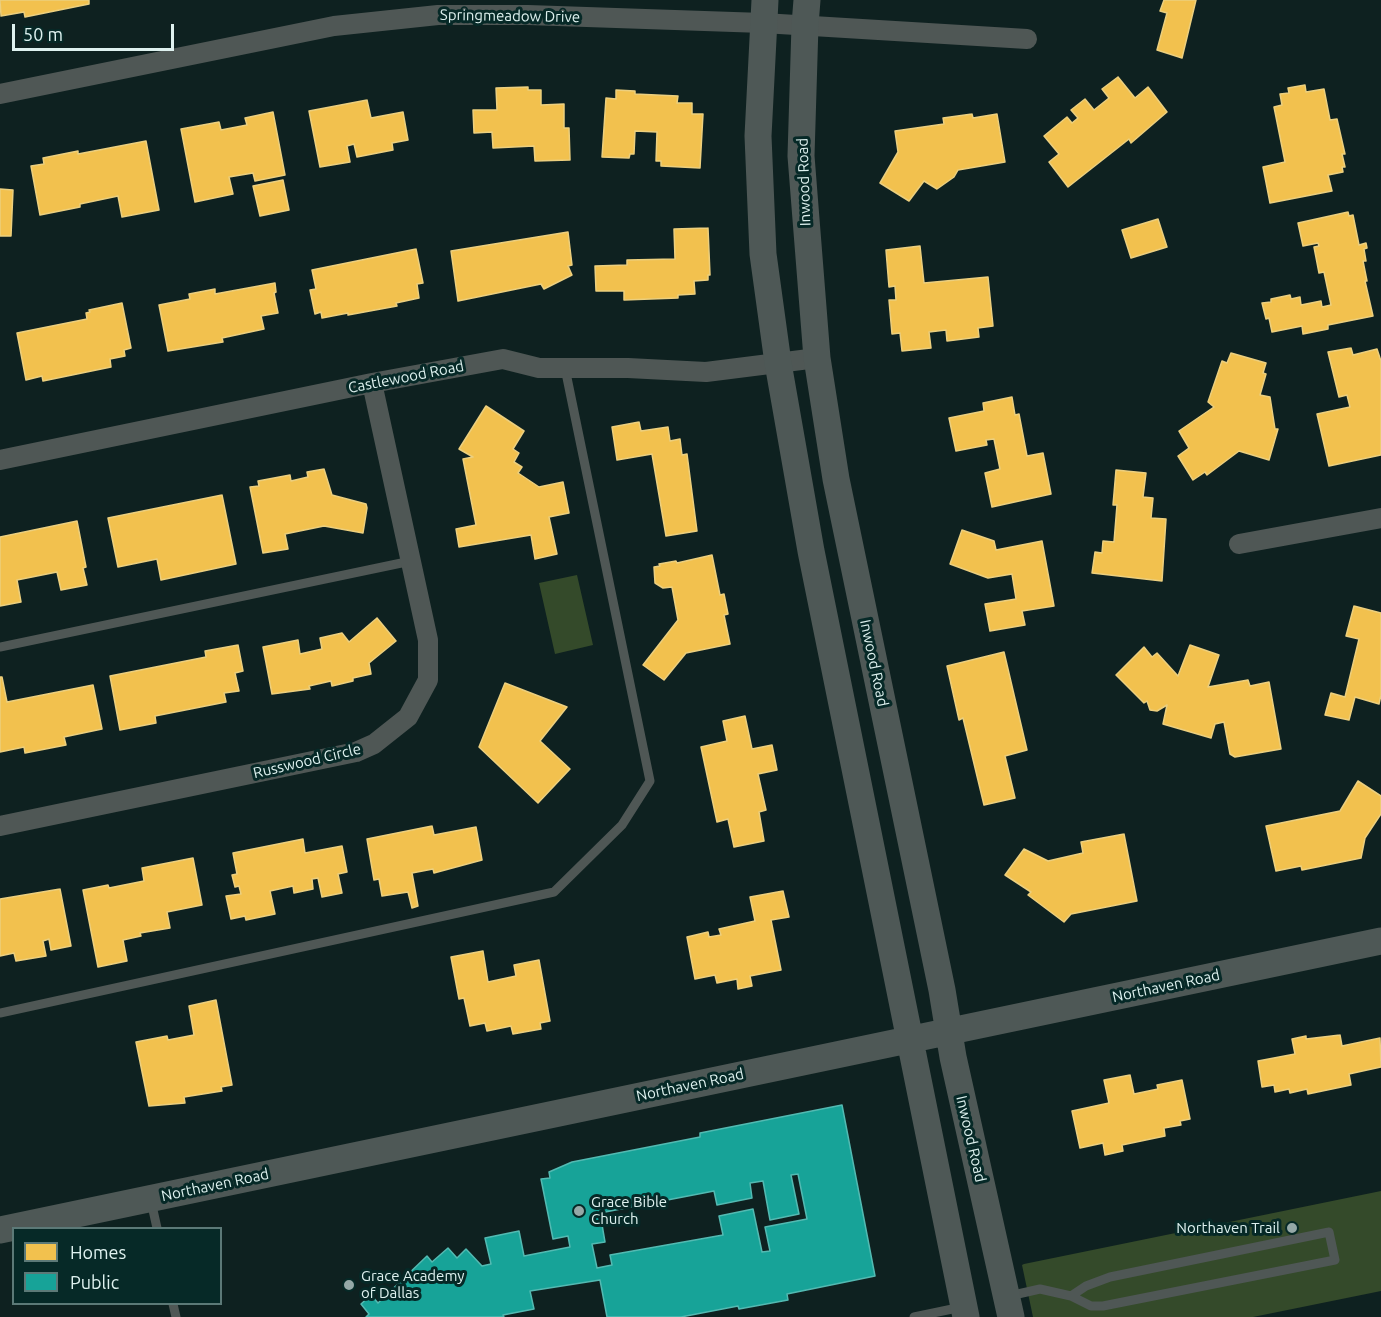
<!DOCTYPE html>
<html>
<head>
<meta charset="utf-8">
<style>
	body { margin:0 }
	#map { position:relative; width:1381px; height:1317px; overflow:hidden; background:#0e2120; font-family:Ubuntu,sans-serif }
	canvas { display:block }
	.legend { position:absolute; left:12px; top:1227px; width:210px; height:78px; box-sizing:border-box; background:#062927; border:2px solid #5c7977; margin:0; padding:8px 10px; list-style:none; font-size:18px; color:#def1ef }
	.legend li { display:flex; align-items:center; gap:12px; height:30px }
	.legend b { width:30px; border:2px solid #5c7977 }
	.scale { position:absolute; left:12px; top:24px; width:162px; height:27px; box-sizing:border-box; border:3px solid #def1ef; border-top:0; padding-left:8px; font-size:18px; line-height:21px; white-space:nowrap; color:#def1ef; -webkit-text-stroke:4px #062927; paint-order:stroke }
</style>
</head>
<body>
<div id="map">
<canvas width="1381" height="1317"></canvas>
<ul class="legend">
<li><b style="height:16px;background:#f2c14e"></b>Homes</li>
<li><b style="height:16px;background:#17a398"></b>Public</li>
</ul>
<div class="scale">50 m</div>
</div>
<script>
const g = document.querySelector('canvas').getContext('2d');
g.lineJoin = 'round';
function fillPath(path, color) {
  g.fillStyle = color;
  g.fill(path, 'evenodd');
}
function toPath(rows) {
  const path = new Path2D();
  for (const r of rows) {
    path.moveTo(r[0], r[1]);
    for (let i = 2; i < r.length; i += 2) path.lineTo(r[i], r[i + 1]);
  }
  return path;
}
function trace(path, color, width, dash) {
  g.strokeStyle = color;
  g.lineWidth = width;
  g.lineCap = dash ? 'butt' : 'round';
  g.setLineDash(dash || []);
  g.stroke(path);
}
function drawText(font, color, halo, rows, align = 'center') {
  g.font = font + ' Ubuntu,sans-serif';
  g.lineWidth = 6;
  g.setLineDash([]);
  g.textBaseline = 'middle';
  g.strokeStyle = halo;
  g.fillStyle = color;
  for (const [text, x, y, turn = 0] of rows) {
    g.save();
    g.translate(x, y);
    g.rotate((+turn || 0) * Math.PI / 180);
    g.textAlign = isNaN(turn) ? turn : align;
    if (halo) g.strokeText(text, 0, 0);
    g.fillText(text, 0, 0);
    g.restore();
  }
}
const green = toPath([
	[577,575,593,645,555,654,539,583],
	[1381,1191,1381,1291,1253,1317,1033,1317,1022,1265,1024,1264]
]);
const homes = toPath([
	[0,0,89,0,89,4,25,17,24,12,1,16,0,0],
	[1164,0,1196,0,1182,58,1157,50,1167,13,1160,11,1164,0],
	[1118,77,1135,98,1148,87,1167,112,1131,143,1129,139,1068,187,1049,162,1059,154,1044,136,1067,117,1072,123,1078,118,1071,110,1085,99,1094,110,1109,98,1102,89,1118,77],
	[1305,85,1306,92,1324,89,1330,120,1337,119,1345,154,1342,154,1345,167,1342,167,1343,172,1328,175,1332,191,1270,203,1263,167,1285,162,1274,107,1282,105,1280,94,1289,93,1288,88,1305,85],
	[528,87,528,90,541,90,541,105,564,104,564,128,569,128,570,160,535,161,534,146,493,148,492,132,474,133,473,110,497,110,496,88,528,87],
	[616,90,635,91,635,94,678,96,677,103,692,103,692,114,703,114,700,168,661,166,661,161,656,161,657,132,635,131,634,154,630,154,629,158,602,157,606,98,616,99,616,90],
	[367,100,371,118,403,112,408,140,392,143,393,150,357,157,354,144,347,146,350,162,320,167,309,111,367,100],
	[273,112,285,175,255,181,253,173,229,177,233,194,195,202,181,129,219,122,221,130,247,125,245,118,273,112],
	[972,114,973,118,997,114,1005,162,958,170,954,177,937,189,924,181,909,201,880,183,898,152,895,131,944,124,943,118,972,114],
	[146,141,159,210,122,217,118,196,80,204,80,207,40,215,31,166,44,164,43,158,78,151,78,154,146,141],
	[283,180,289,210,260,216,253,186,283,180],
	[0,189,13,190,11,236,0,236,0,189],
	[1348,212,1349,216,1353,215,1359,245,1366,243,1367,248,1364,249,1366,261,1363,261,1367,281,1365,281,1373,316,1328,325,1328,329,1303,334,1302,326,1272,332,1269,318,1266,319,1262,303,1271,302,1271,299,1290,295,1291,299,1300,297,1301,305,1321,301,1322,307,1331,305,1324,272,1319,273,1314,247,1319,246,1318,243,1303,246,1298,223,1348,212],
	[1158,219,1167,247,1131,258,1122,230,1158,219],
	[708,228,710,275,708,275,708,280,694,281,695,294,678,295,678,298,624,300,624,291,596,291,595,266,627,265,627,260,675,259,674,229,708,228],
	[568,232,572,265,568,266,572,275,544,289,541,284,458,301,451,251,568,232],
	[920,246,924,283,988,277,993,326,978,328,979,337,947,341,946,330,929,332,931,348,902,351,900,333,892,334,889,300,896,300,895,286,889,287,886,250,920,246],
	[416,249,423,283,417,284,419,298,396,303,397,306,348,315,348,313,322,318,321,312,315,314,310,290,316,289,312,270,416,249],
	[275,283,276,292,274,293,278,313,261,316,264,329,222,338,223,342,168,351,159,305,190,299,189,294,215,289,215,294,275,283],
	[122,303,131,348,124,350,125,356,110,359,111,367,43,381,42,376,26,380,17,333,87,319,86,313,90,312,89,310,122,303],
	[1351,348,1353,355,1377,349,1381,361,1381,455,1329,466,1317,414,1350,407,1347,395,1339,397,1328,352,1351,348],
	[1231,353,1266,363,1263,373,1266,374,1260,395,1270,397,1275,429,1278,429,1269,460,1239,451,1207,475,1205,472,1193,480,1178,456,1189,448,1179,431,1214,407,1208,402,1222,361,1227,363,1231,353],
	[1012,397,1015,415,1019,414,1027,456,1043,453,1051,494,992,507,985,473,1000,469,994,439,986,440,987,445,956,451,949,418,984,411,983,403,1012,397],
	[486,406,524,431,513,449,519,453,514,462,522,467,518,473,539,487,563,482,569,513,549,517,557,554,535,559,531,535,459,547,456,529,476,525,463,459,473,457,459,449,486,406],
	[639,422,641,431,668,427,670,441,680,439,682,455,687,454,697,531,666,536,652,454,617,460,612,427,639,422],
	[324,469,332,495,366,504,367,508,363,533,324,526,285,534,288,549,263,553,250,487,259,486,258,481,290,475,291,481,308,477,307,472,324,469],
	[1116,470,1146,473,1143,497,1153,498,1151,518,1166,519,1162,581,1092,573,1095,552,1102,553,1103,541,1114,542,1117,505,1113,505,1116,470],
	[222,495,236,564,161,580,157,559,118,567,108,518,222,495],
	[77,521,86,567,83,568,87,585,61,590,57,572,17,580,21,602,0,606,0,537,77,521],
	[962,530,994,541,996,550,1042,541,1054,606,1022,611,1025,625,990,631,985,604,1016,599,1012,574,988,578,950,564,962,530],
	[712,555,720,595,724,594,728,614,724,615,730,644,686,653,664,680,643,665,678,620,672,587,663,588,655,583,654,567,660,566,659,564,676,561,677,563,712,555],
	[1354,606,1381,613,1381,695,1379,704,1355,697,1349,720,1325,715,1331,693,1345,697,1359,639,1346,636,1354,606],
	[377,618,396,641,369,663,371,674,353,678,353,681,332,686,331,681,309,686,310,689,272,694,263,647,298,640,300,654,322,649,320,638,342,633,349,642,377,618],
	[238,645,243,671,235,673,239,691,224,693,226,702,155,716,156,723,120,730,110,676,206,657,205,651,238,645],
	[1190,645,1219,655,1208,687,1248,680,1250,686,1269,682,1281,749,1235,757,1230,754,1224,722,1215,724,1211,738,1163,724,1167,705,1157,711,1150,710,1147,701,1144,703,1116,675,1144,647,1152,657,1157,653,1178,676,1190,645],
	[1004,652,1027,750,1005,756,1015,798,984,805,963,718,959,720,947,666,1004,652],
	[0,677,2,677,7,702,93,685,102,729,64,737,66,745,25,753,24,747,0,752,0,677],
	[505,683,567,707,540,741,570,769,538,803,479,747,505,683],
	[745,716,752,749,772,745,777,770,758,774,766,810,759,812,764,841,734,847,728,819,717,822,701,747,727,741,723,721,745,716],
	[1358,781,1381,796,1381,814,1365,838,1361,858,1302,870,1301,866,1276,871,1266,826,1340,811,1358,781],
	[432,826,434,835,476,827,482,860,434,873,433,869,412,873,418,906,412,908,408,892,382,896,379,879,374,880,367,839,432,826],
	[1124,834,1137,901,1071,914,1064,922,1028,895,1031,892,1005,875,1024,849,1048,861,1083,853,1081,842,1124,834],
	[303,839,305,853,342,846,347,872,338,874,342,893,322,897,318,878,312,879,313,889,294,893,293,886,270,891,275,914,246,920,245,916,231,919,226,896,241,894,239,886,235,887,232,875,237,874,233,853,303,839],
	[193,858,202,905,167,912,170,928,140,933,141,936,123,940,127,961,98,967,83,890,108,885,109,888,144,881,142,868,193,858],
	[60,889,71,946,51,950,49,939,43,941,46,956,16,961,14,953,0,956,0,899,60,889],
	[783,891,789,917,771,920,781,970,750,976,752,986,738,989,737,979,717,983,715,975,695,979,687,937,708,932,709,937,721,935,719,929,755,921,750,897,783,891],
	[483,951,488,982,516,976,514,965,539,960,550,1021,540,1023,541,1029,513,1034,511,1026,487,1031,485,1023,470,1026,464,998,459,999,451,957,483,951],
	[216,1000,232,1085,221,1087,222,1091,184,1097,185,1103,149,1106,136,1042,167,1036,168,1040,194,1035,189,1006,216,1000],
	[1340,1035,1342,1046,1380,1038,1381,1067,1349,1074,1351,1085,1308,1094,1307,1089,1290,1093,1289,1089,1275,1092,1274,1085,1262,1087,1258,1061,1295,1054,1292,1039,1306,1036,1306,1039,1340,1035],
	[1130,1075,1134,1094,1158,1089,1157,1085,1182,1080,1190,1119,1180,1121,1181,1125,1164,1128,1165,1136,1122,1145,1123,1151,1105,1155,1103,1143,1080,1148,1072,1111,1109,1103,1104,1080,1130,1075]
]);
const public = toPath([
	[842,1105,875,1276,787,1294,788,1300,739,1309,738,1306,681,1317,607,1317,600,1280,530,1291,534,1309,503,1315,504,1317,366,1317,369,1314,361,1304,371,1295,378,1303,427,1256,432,1262,448,1248,457,1258,466,1249,482,1266,491,1264,485,1238,519,1231,524,1256,570,1247,568,1236,553,1239,541,1179,550,1178,549,1172,572,1162,700,1137,700,1133,842,1105],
	[798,1174,807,1219,765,1227,770,1251,762,1252,753,1209,719,1216,723,1235,610,1255,612,1265,597,1268,592,1244,605,1242,600,1213,714,1191,717,1205,752,1198,750,1183,763,1181,770,1220,799,1214,791,1175,798,1174]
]);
const lane = toPath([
	[0,647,411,561],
	[0,1013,554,892,622,825,650,781,565,368],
	[151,1201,157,1228],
	[1329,1232,1335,1260,1103,1306,1091,1306,1071,1296,1086,1286,1110,1277,1329,1232],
	[1009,1296,1040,1289,1071,1296],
	[173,1304,176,1317],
	[914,1317,962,1307]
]);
const street = toPath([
	[0,94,334,26,438,15,528,15,763,23,1027,39],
	[0,460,372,383,503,359,539,368,628,368,706,372,817,358],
	[1239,544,1381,518],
	[0,826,356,752,374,744,408,717,428,680,428,640,372,383]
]);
const secondary = toPath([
	[765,0,758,136,763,254,778,363,811,551,966,1317],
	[807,0,805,25,801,156,817,358,836,479,942,990,953,1057,1011,1317],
	[0,1230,1381,941]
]);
const markers = [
	[579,1211,6,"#95a8a7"],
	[1292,1228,6,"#95a8a7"],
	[349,1285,6,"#95a8a7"]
];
const streetNames = [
	["Springmeadow Drive",510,16,1],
	["Inwood Road",804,182,-92],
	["Castlewood Road",406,377,-11],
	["Inwood Road",874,663,78],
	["Russwood Circle",307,761,-13],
	["Northaven Road",1166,986,-12],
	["Northaven Road",690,1085,-12],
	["Inwood Road",971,1139,77],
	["Northaven Road",215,1185,-12]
];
const poiNames = [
	["Grace Bible",591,1202],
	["Church",591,1219],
	["Northaven Trail",1280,1228,"right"],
	["Grace Academy",361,1276],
	["of Dallas",361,1293]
];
fillPath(green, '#344a2a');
fillPath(homes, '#f2c14e');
trace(homes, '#eccf7e', 1.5);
fillPath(public, '#17a398');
trace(public, '#53bab2', 1.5);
trace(lane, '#4f5755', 9);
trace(street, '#4f5755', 20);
trace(secondary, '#4e5856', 27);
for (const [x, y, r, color] of markers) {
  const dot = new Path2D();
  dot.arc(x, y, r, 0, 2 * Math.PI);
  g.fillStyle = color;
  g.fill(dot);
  trace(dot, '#062927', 2);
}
drawText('15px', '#def1ef', '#062927', streetNames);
drawText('15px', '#def1ef', '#062927', poiNames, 'left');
</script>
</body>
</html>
